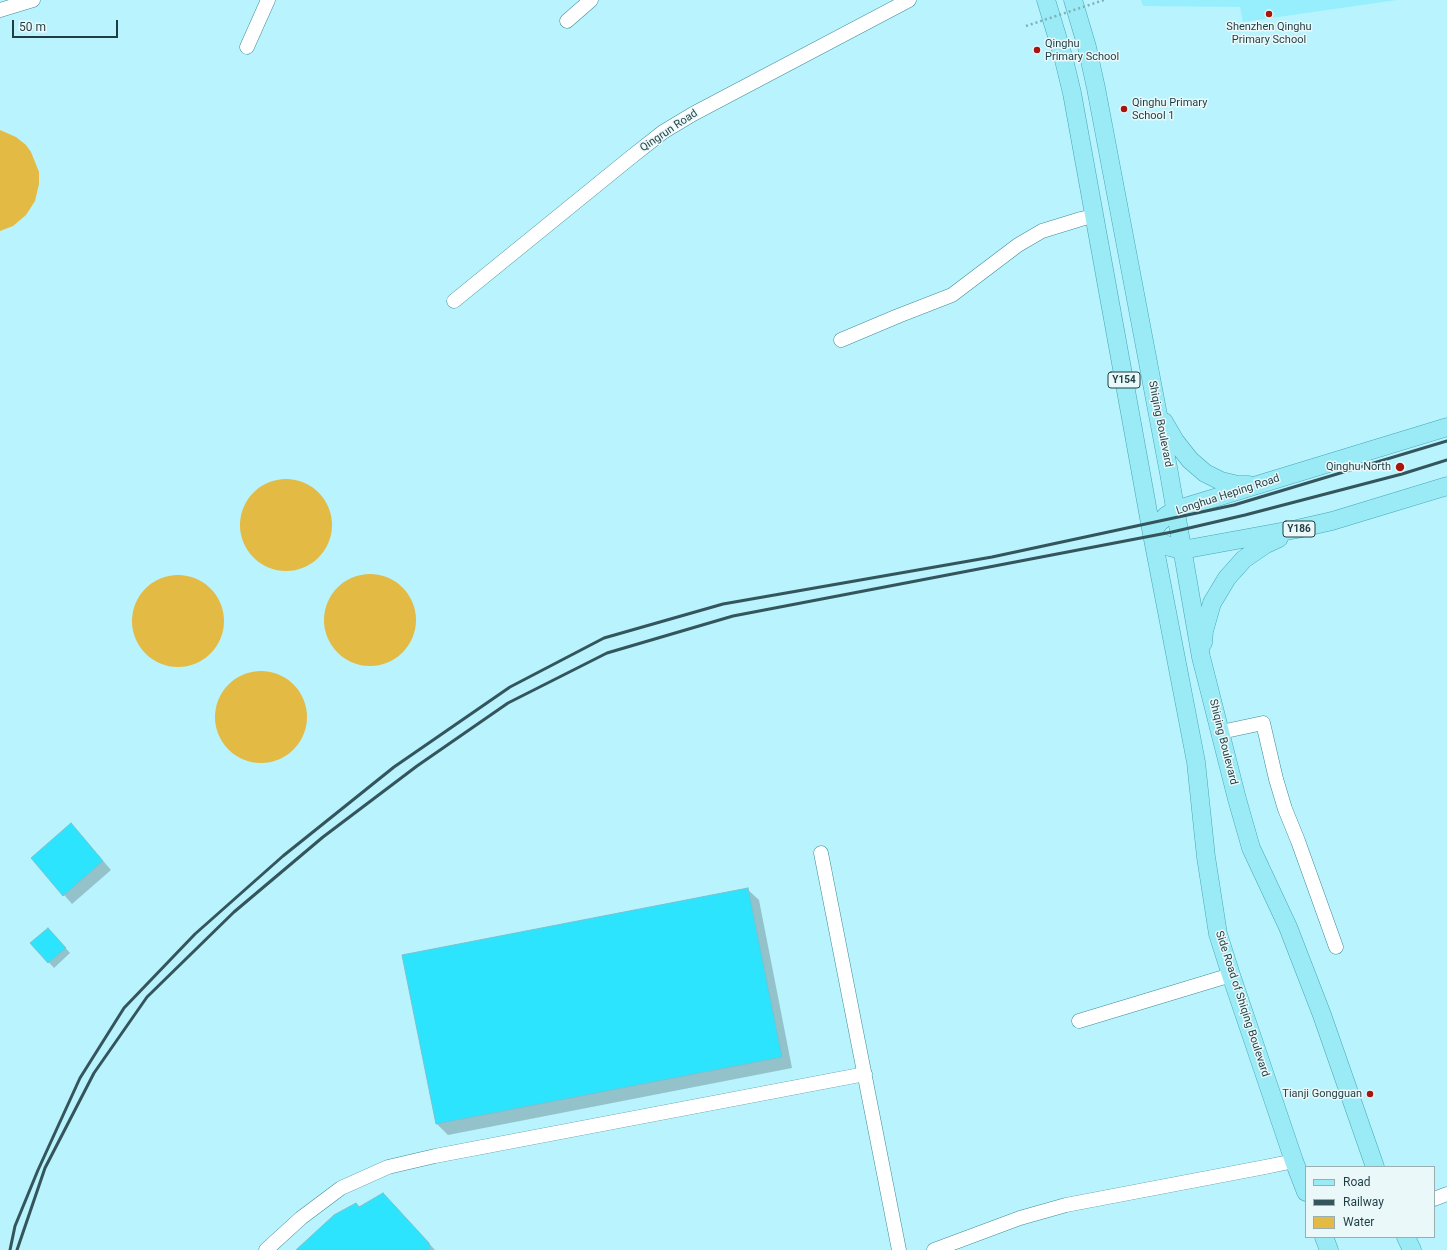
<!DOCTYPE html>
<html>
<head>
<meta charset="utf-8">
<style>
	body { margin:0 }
	#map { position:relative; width:1447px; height:1250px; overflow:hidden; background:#b8f3fe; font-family:Roboto,sans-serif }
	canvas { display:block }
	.legend { position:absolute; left:1305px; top:1166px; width:130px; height:72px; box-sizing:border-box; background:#eaf8fa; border:1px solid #99aeb1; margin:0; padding:5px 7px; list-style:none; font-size:12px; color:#1f3e43 }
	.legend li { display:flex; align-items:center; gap:8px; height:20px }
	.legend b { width:20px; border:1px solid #99aeb1 }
	.scale { position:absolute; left:12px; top:20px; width:106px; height:18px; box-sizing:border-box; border:2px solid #1f3e43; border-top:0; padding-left:5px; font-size:12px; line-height:14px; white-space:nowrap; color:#1f3e43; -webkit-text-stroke:3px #eaf8fa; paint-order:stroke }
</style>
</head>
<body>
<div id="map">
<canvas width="1447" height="1250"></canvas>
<ul class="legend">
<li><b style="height:5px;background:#9bebf7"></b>Road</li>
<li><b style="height:5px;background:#33555b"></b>Railway</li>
<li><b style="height:11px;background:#e2ba44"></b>Water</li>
</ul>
<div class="scale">50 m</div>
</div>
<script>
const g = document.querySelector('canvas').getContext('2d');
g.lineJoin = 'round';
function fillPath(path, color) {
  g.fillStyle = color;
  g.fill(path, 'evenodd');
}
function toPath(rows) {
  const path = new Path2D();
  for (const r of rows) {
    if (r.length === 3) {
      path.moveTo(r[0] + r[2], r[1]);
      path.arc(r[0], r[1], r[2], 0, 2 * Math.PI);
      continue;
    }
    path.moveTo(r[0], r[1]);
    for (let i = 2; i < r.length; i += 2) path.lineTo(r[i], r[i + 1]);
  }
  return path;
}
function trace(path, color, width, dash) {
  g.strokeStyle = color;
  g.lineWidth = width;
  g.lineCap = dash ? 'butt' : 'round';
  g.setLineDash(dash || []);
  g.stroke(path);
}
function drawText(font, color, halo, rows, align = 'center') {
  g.font = font + ' Roboto,sans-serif';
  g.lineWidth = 3;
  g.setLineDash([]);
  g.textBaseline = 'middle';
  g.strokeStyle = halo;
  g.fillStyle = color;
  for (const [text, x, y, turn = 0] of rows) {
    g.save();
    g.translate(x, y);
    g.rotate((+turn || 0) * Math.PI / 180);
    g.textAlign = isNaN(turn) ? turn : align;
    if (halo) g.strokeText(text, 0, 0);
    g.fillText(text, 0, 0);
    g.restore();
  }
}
const built = toPath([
	[1141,0,1397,0,1243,22,1240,7,1143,6]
]);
const water = toPath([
	[0,130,16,137,26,145,31,152,39,172,39,184,35,201,26,215,13,226,0,231],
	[286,525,46],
	[370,620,46],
	[178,621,46],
	[261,717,46]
]);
const shadow = toPath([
	[79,833,111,870,72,904,32,858],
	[747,889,759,900,792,1068,448,1135,437,1124],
	[53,934,70,953,54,968,32,943],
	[395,1206,435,1250,297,1250,359,1208]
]);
const building = toPath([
	[71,823,103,861,63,896,31,858,71,823],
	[748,888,782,1057,436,1124,402,955,748,888],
	[48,928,66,948,48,963,30,943,48,928],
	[383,1193,429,1243,430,1250,296,1250,334,1215,356,1203,359,1207,383,1193]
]);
const minor = toPath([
	[0,10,33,0],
	[567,21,591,0],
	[247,47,268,0],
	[454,301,630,158,663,132,693,114,909,0],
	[841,340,898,316,952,295,1018,245,1042,231,1081,219,1094,216],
	[1221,732,1263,723,1276,779,1285,809,1298,841,1336,947],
	[821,853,899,1250],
	[1079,1021,1231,975],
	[1434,1199,1447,1194],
	[266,1250,301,1218,341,1188,388,1167,435,1156,865,1074],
	[934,1250,1020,1218,1066,1205,1265,1167,1294,1161]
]);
const major = toPath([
	[1046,0,1063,56,1072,93,1152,534,1196,762,1206,857,1218,934,1231,975,1294,1161,1306,1192],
	[1073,0,1087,47,1096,88,1169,473,1201,657,1237,799,1251,848,1288,927,1322,1015,1375,1167],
	[1164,422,1175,441,1190,460,1205,473,1221,481,1238,485,1249,485],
	[1447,427,1175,510,1166,516,1157,525,1152,534,1159,541,1170,547,1182,550,1297,529,1332,521,1447,486],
	[1203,643,1204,631,1212,603,1227,578,1244,559,1266,544,1279,538],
	[1324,1237,1329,1250],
	[1406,1237,1412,1250]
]);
const rail = toPath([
	[10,1250,15,1226,38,1170,80,1078,124,1008,195,934,283,856,394,767,510,687,604,638,723,604,992,557,1234,505,1447,441],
	[17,1250,45,1168,94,1073,147,997,234,912,323,837,417,766,508,703,607,653,733,616,1172,532,1245,515,1402,474,1447,460]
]);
const pathBridge = toPath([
	[1026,26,1104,0]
]);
const markers = [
	[1269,14,4,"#a8150b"],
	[1037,50,4,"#a8150b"],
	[1124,109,4,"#a8150b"],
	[1400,467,5,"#a8150b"],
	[1370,1094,4,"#a8150b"]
];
const shields = [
	[1124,380,32],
	[1299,529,32]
];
const shieldNames = [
	["Y154",1124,380],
	["Y186",1299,529]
];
const poiNames = [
	["Shenzhen Qinghu",1269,27,"center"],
	["Primary School",1269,40,"center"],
	["Qinghu",1045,44],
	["Primary School",1045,57],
	["Qinghu Primary",1132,103],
	["School 1",1132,116],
	["Qinghu North",1391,467,"right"],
	["Tianji Gongguan",1362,1094,"right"]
];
const streetNames = [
	["Qingrun Road",669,131,-34],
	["Shiqing Boulevard",1160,424,79],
	["Longhua Heping Road",1228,495,-18],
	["Shiqing Boulevard",1223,742,76],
	["Side Road of Shiqing Boulevard",1242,1004,72]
];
fillPath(built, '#97eefd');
fillPath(water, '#e2ba44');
fillPath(shadow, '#0003');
fillPath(building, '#2ce4fd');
trace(building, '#77c2cf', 1);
trace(minor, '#408c98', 15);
trace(major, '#45a6b5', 19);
trace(minor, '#fff', 14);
trace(major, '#9bebf7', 18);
trace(rail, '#33555b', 3);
trace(pathBridge, '#7fb0b9', 2.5, [2, 3]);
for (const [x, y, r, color] of markers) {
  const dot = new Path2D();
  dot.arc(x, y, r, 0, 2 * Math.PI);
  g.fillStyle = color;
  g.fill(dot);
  trace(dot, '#eaf8fa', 1.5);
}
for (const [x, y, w] of shields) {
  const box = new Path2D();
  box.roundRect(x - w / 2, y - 8, w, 16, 3);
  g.fillStyle = '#eaf8fa';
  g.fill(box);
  trace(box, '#1f3e43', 1);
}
drawText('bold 10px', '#1f3e43', null, shieldNames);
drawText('11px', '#1f3e43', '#eaf8fa', poiNames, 'left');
drawText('11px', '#1f3e43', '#eaf8fa', streetNames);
</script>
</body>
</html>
